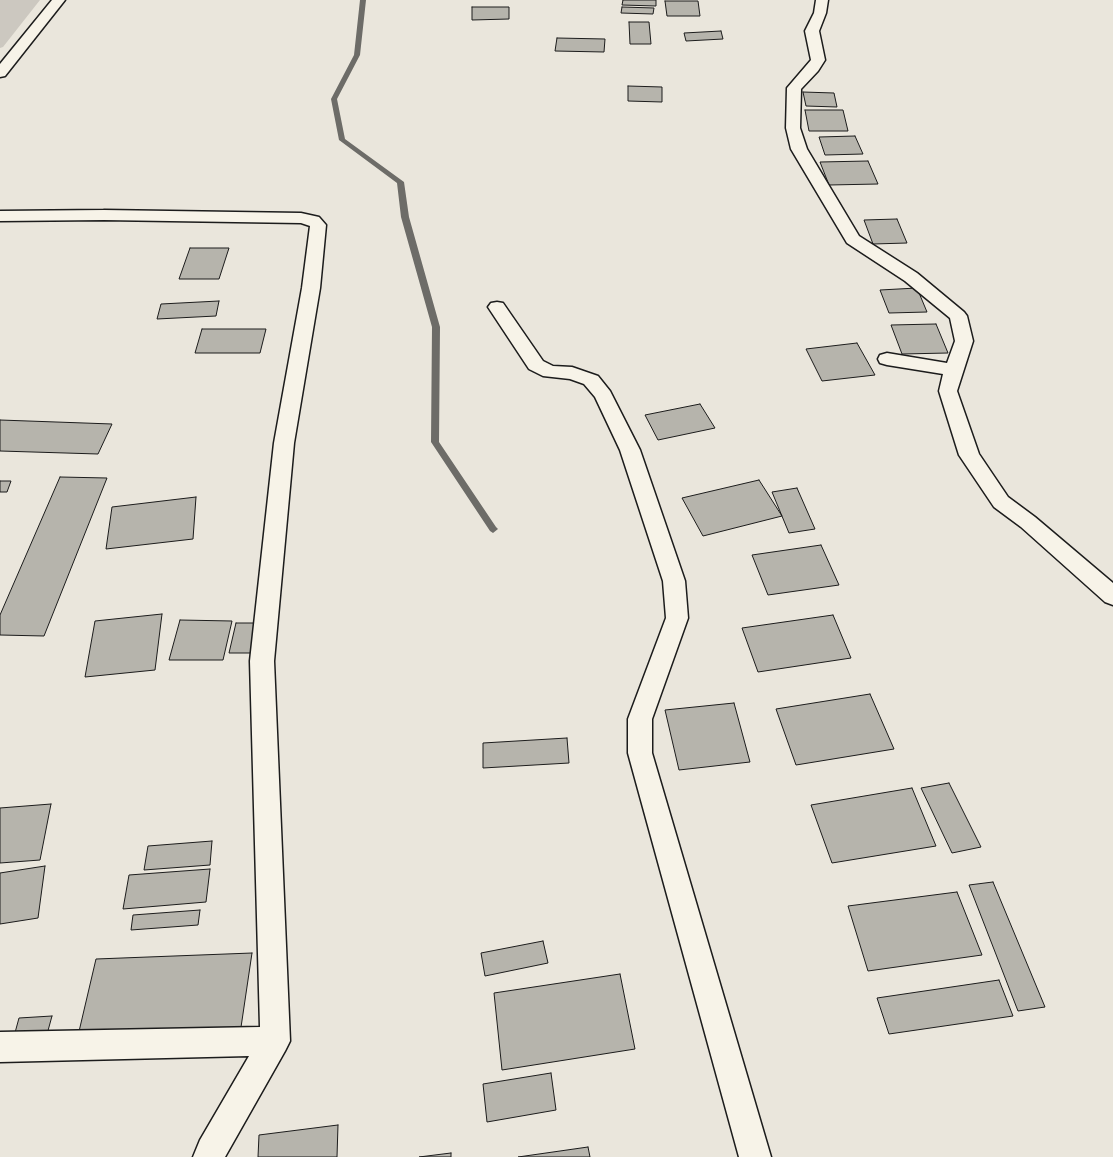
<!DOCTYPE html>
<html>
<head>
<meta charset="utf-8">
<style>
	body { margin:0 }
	canvas { display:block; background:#eae6dc }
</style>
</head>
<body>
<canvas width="1113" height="1157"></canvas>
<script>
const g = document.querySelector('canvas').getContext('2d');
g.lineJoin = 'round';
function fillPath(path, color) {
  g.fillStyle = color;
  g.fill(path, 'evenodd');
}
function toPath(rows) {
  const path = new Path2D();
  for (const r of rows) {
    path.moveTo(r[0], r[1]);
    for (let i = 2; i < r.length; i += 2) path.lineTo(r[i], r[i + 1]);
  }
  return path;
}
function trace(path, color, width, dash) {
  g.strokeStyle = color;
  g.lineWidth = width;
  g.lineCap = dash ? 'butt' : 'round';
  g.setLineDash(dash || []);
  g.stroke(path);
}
const green = toPath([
	[0,0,40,0,3,47,0,48]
]);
const stream = toPath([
	[360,0,366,0,360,55,337,99,345,139,404,182,409,217,440,327,439,442,496,527,498,529,493,533,490,531,431,442,432,327,401,217,397,183,339,140,331,99,354,55,360,0]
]);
const building = toPath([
	[623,0,656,0,656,6,622,5,623,0],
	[665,1,698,1,700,16,667,16,665,1],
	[472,7,509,7,509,19,472,20,472,7],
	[622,7,654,8,653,14,621,13,622,7],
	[629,22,649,22,651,44,630,44,629,22],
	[721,31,723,39,686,41,684,33,721,31],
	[557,38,605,39,604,52,555,51,557,38],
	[628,86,662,87,662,102,628,101,628,86],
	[803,92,834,93,837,107,806,106,803,92],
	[805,110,843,110,848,131,809,131,805,110],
	[855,136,863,154,825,155,819,137,855,136],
	[868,161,878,184,829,185,820,162,868,161],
	[897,219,907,243,873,244,864,220,897,219],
	[190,248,229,248,219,279,179,279,190,248],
	[917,288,927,312,889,313,880,290,917,288],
	[219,301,216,316,157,319,161,304,219,301],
	[936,324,948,353,902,354,891,325,936,324],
	[202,329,266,329,260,353,195,353,202,329],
	[857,343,875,375,822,381,806,349,857,343],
	[700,404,715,428,658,440,645,415,700,404],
	[0,420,112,424,98,454,0,451,0,420],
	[60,477,107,478,44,636,0,635,0,615,60,477],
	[759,480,782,516,703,536,682,498,759,480],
	[0,481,11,481,7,492,0,492,0,481],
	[797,488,815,529,789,533,772,492,797,488],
	[196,497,193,539,106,549,112,507,196,497],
	[821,545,839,585,768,595,752,555,821,545],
	[162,614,155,670,85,677,95,621,162,614],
	[833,615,851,658,758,672,742,628,833,615],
	[180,620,232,621,223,660,169,660,180,620],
	[236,623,261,623,254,653,229,653,236,623],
	[870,694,894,749,796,765,776,709,870,694],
	[734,703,750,762,679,770,665,710,734,703],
	[567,738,569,763,483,768,483,743,567,738],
	[949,783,981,847,952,853,921,788,949,783],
	[912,788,936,846,832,863,811,805,912,788],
	[51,804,40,860,0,863,0,808,51,804],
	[212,841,210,865,144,870,148,846,212,841],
	[45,866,38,918,0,924,0,873,45,866],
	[210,869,206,902,123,909,129,875,210,869],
	[993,882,1045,1007,1018,1011,969,885,993,882],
	[957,892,982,955,868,971,848,906,957,892],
	[200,910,198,925,131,930,133,915,200,910],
	[543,941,548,963,485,976,481,953,543,941],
	[252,953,240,1034,77,1040,96,959,252,953],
	[620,974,635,1049,502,1070,494,993,620,974],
	[999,980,1013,1016,889,1034,877,998,999,980],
	[52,1016,46,1038,13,1040,19,1018,52,1016],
	[551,1073,556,1110,487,1122,483,1084,551,1073],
	[338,1125,337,1157,258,1157,259,1135,338,1125],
	[588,1147,590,1157,518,1157,588,1147],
	[451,1153,451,1157,419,1157,451,1153]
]);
const minor = toPath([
	[816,0,828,0,826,13,819,31,825,60,818,71,801,89,800,128,807,149,859,236,917,273,964,312,967,316,973,341,957,391,979,454,1008,497,1035,517,1113,583,1113,605,1105,602,1021,527,994,507,959,455,939,391,943,374,887,365,880,363,878,359,880,355,887,353,947,363,955,341,950,318,905,281,847,243,791,149,786,128,787,88,811,60,805,31,814,13,816,0],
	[104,210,301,213,319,217,326,225,320,288,294,443,274,661,290,1041,285,1051,225,1157,193,1157,200,1140,249,1056,0,1062,0,1032,260,1027,250,661,274,443,302,288,310,226,301,223,104,220,0,221,0,211,104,210],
	[497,302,503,303,543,361,553,366,572,367,598,376,610,391,640,450,685,581,688,618,652,719,652,753,771,1157,739,1157,628,753,628,719,666,618,663,581,620,450,595,397,584,384,570,379,543,376,529,369,488,307,491,303,497,302]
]);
const trunk = toPath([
	[52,0,65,0,5,76,0,77,0,64,52,0]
]);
fillPath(green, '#ccc8c0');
fillPath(stream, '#6d6c68');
fillPath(building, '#b6b4ac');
trace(building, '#1c1c1c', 1);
trace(minor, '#1c1c1c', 3);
trace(trunk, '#1c1c1c', 3);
fillPath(minor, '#f7f3e8');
fillPath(trunk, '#f7f3e8');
</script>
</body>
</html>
